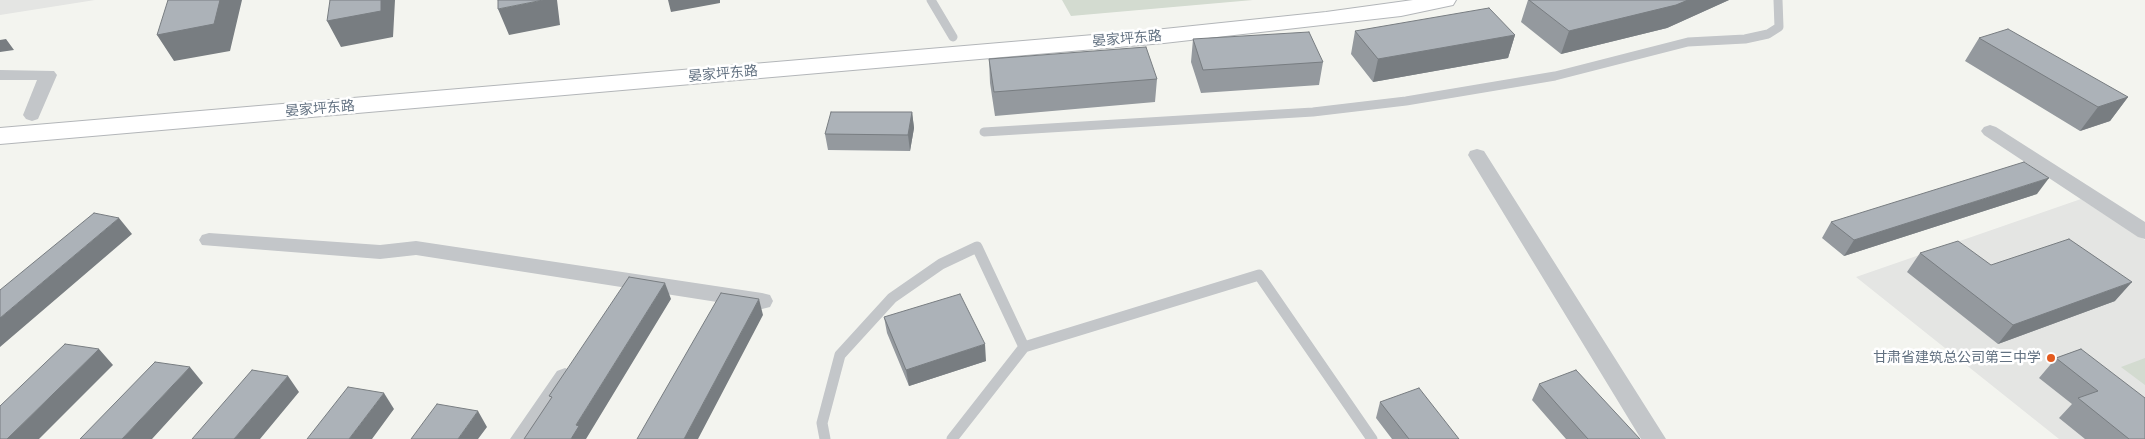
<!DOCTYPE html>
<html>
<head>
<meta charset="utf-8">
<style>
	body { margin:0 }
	canvas { display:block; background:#f3f4ef }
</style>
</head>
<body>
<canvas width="2145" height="439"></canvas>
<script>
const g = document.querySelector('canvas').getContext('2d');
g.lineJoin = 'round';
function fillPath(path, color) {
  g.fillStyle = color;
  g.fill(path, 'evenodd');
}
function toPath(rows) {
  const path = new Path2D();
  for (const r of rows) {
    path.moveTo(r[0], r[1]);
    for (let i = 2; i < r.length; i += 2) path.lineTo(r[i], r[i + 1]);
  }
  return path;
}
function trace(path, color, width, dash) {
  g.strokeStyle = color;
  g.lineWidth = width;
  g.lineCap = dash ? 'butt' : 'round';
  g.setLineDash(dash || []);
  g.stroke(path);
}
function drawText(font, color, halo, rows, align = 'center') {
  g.font = font + ' "IBM Plex Sans","Noto Sans SC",sans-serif';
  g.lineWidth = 5;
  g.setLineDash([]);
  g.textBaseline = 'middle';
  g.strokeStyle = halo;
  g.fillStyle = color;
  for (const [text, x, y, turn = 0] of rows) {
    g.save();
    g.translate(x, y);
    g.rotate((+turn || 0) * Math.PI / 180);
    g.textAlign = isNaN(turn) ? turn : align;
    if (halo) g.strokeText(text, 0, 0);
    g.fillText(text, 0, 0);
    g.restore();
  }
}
const built = toPath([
	[0,0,95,0,0,15],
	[2081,199,2145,240,2145,439,2059,439,1856,277]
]);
const green = toPath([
	[1062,0,1253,0,1071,16],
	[2145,358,2145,385,2121,367]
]);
const laneFar1 = toPath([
	[931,0,953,37],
	[984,132,1313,112,1406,101,1555,76,1688,42,1745,39,1768,34,1779,27,1778,0]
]);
const lane = toPath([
	[825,439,822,423,840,355,892,298,941,264,977,247,1024,347],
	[952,439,1024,347,1259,275,1372,439]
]);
const street = toPath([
	[0,70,54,71,57,75,38,119,32,121,26,119,23,115,37,80,0,80,0,70],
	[1990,125,1996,127,2145,222,2145,239,2138,237,1984,135,1981,131,1984,127,1990,125],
	[1477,149,1484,151,1666,439,1641,439,1468,155,1470,151,1477,149],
	[209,233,380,245,416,241,762,293,770,295,773,301,770,307,762,309,416,255,380,259,202,245,199,240,202,235,209,233],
	[565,368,573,371,576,377,535,439,510,439,557,371,565,368]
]);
const highway = toPath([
	[1413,0,1456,0,1453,5,1401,16,1164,43,0,144,0,128,1164,29,1326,12,1413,0]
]);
const wall = toPath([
	[1528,0,1729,0,1667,28,1561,54,1521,22],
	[1355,31,1515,35,1508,58,1373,82,1351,54],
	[1979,38,2128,97,2110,121,2080,131,1965,61],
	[1193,39,1323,62,1319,85,1201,93,1191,62],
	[989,59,1157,79,1155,102,995,116,990,83],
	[912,112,914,128,910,151,828,150,825,134],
	[2037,194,1844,256,1822,238,1831,222],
	[1920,253,1991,265,2115,301,1998,344,1907,272],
	[884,317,986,361,909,386,887,333],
	[2081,349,2145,439,2085,439,2059,418,2072,404,2039,378,2056,358],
	[1539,384,1640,439,1566,439,1532,400],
	[1380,402,1459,439,1392,439,1376,418]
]);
const shadedWall = toPath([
	[220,0,242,0,230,51,174,61,157,35],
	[381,0,395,0,393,37,341,47,327,21],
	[543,0,557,0,560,25,509,35,498,9],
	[668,0,720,0,720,3,671,12],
	[1688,0,1729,0,1667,28,1561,54,1569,31],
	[1515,35,1508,58,1373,82,1378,59],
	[6,39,14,50,0,52,0,40],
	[2128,97,2110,121,2080,131,2098,107],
	[912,112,914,128,910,151,908,135],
	[2049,178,2037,194,1844,256,1854,240],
	[119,218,132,234,0,347,0,318],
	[2132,282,2115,301,1998,344,2013,325],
	[665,283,671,299,586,439,571,439,576,425],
	[759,299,763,315,698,439,684,439],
	[985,344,986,361,909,386,906,370],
	[99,349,113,365,39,439,7,439],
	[190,367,203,383,152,439,122,439],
	[288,376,299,392,260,439,234,439],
	[384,393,394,409,372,439,349,439],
	[478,411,487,427,478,439,458,439]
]);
const building = toPath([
	[168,0,220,0,214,24,157,35,168,0],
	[330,0,381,0,381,11,327,21,330,0],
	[498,0,543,0,498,9,498,0],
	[1529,0,1688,0,1676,5,1569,31,1529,0],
	[1489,8,1515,35,1378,59,1355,31,1489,8],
	[2008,29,2128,97,2098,107,1979,38,2008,29],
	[1309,32,1323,62,1203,70,1193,39,1309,32],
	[1146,47,1157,79,994,92,989,59,1146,47],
	[831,112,912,112,908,135,825,134,831,112],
	[2024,162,2049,178,1854,240,1831,222,2024,162],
	[94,213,119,218,0,318,0,290,94,213],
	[2069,239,2132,282,2013,325,1920,253,1958,241,1991,265,2069,239],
	[629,277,665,283,576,425,579,426,571,439,524,439,552,397,549,396,629,277],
	[721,293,759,299,684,439,637,439,721,293],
	[960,294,985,344,906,370,884,317,960,294],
	[65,344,99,349,7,439,0,439,0,406,65,344],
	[2081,349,2145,398,2145,439,2129,439,2078,398,2098,391,2056,358,2081,349],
	[155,362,190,367,122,439,80,439,155,362],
	[252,370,288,376,234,439,192,439,252,370],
	[1576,370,1640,439,1588,439,1539,384,1576,370],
	[348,387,384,393,349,439,307,439,348,387],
	[1419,388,1459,439,1409,439,1380,402,1419,388],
	[437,404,478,411,458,439,411,439,437,404]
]);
const markers = [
	[2051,358,5,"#e45b1f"]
];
const streetNames = [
	["晏家坪东路",1127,39,-5],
	["晏家坪东路",723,74,-5],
	["晏家坪东路",320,109,-5]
];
const poiNames = [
	["甘肃省建筑总公司第三中学",2041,358]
];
fillPath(built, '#e4e5e3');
fillPath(green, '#d3dbd0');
trace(highway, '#b3b6b9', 2);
trace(laneFar1, '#c3c6c9', 9);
trace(lane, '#c3c6c9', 11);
fillPath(street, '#c3c6c9');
fillPath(highway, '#fff');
fillPath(wall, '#94999e');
fillPath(shadedWall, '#787d81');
fillPath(building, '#acb2b8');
trace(building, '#787d81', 1);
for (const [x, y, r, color] of markers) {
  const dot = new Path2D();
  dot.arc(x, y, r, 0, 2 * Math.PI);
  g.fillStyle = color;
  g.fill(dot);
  trace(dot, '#fff', 2);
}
drawText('14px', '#627181', '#fff', streetNames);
drawText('14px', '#627181', '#fff', poiNames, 'right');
</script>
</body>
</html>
